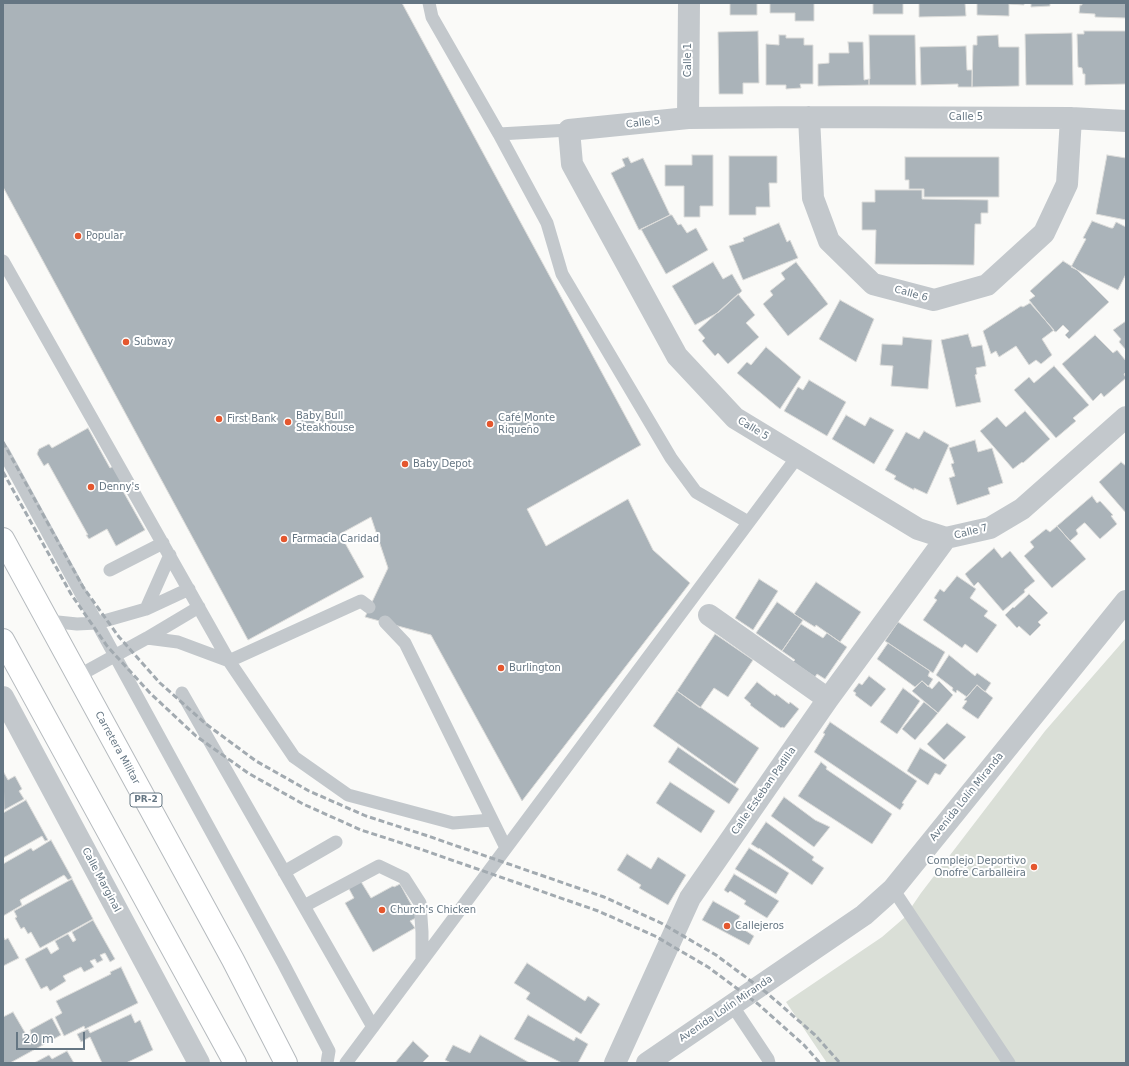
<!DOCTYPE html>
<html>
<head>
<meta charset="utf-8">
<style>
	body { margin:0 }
	#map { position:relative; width:1129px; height:1066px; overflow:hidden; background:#fafaf8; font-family:"DejaVu Sans",sans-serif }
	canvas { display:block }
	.frame { position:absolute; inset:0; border:4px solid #657683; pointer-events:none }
	.scale { position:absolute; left:16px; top:1032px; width:69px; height:18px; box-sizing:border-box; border:2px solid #657683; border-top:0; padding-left:5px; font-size:12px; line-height:14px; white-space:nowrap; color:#657683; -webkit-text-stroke:3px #fff; paint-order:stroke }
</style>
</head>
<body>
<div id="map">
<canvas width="1129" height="1066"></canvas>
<div class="frame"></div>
<div class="scale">20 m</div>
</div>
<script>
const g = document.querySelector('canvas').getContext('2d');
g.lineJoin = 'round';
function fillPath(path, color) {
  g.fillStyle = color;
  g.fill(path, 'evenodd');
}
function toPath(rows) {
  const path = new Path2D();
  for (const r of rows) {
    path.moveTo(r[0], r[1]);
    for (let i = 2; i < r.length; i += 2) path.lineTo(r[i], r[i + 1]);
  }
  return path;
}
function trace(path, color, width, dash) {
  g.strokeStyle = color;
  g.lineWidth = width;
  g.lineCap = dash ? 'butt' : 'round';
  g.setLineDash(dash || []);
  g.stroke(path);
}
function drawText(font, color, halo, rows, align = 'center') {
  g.font = font + ' "DejaVu Sans",sans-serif';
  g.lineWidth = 4;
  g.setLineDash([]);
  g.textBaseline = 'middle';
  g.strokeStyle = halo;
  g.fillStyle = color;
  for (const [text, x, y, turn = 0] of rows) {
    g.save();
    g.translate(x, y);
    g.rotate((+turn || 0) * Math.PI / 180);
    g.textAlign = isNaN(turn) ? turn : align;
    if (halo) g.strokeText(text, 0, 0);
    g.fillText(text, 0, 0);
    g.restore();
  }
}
const green = toPath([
	[1126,638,1126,1063,827,1063,786,1002,882,937,904,918,921,893,1045,731]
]);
const building = toPath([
	[3,3,402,3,641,445,527,509,546,546,628,499,653,550,690,583,522,801,431,635,365,617,388,568,371,517,340,534,364,577,248,640,3,187,3,3],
	[730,3,757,3,757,15,730,15,730,3],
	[770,3,814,3,814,21,795,21,795,13,770,13,770,3],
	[873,3,903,3,903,14,873,14,873,3],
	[919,3,965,3,966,16,919,17,919,3],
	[977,3,1024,3,1024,5,1009,4,1009,16,977,15,977,3],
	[1031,3,1050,3,1050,6,1031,7,1031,3],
	[1082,3,1126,3,1126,18,1095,17,1095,14,1079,13,1080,5,1082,5,1082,3],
	[758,31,759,83,743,83,743,94,719,94,718,32,758,31],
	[1084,31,1126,31,1126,84,1085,85,1085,74,1083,74,1082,68,1078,67,1077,34,1084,34,1084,31],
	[1072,33,1073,85,1026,85,1025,34,1072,33],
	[779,35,786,35,786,38,804,38,804,45,813,45,813,84,800,84,801,88,786,89,786,85,766,85,766,44,779,45,779,35],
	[869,35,915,35,916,85,869,85,869,79,870,79,869,35],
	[998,35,999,47,1019,47,1019,86,972,87,973,45,977,45,977,36,998,35],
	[848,42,863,42,864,80,869,79,869,85,818,86,818,64,829,63,829,53,849,53,848,42],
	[966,46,967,70,972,70,972,87,958,87,958,84,921,85,920,47,966,46],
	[692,155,713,155,713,206,700,206,700,217,684,217,684,186,665,186,665,165,692,165,692,155],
	[1107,155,1126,158,1126,220,1096,214,1107,155],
	[729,156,777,156,777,183,769,183,770,207,756,207,756,215,729,215,729,156],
	[628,157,631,163,643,158,670,215,639,230,611,173,625,166,622,159,628,157],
	[905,157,999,157,999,197,924,197,924,189,909,189,909,180,905,180,905,157],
	[875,190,922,190,922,199,988,200,988,213,981,213,981,224,975,224,974,265,875,264,876,230,862,230,862,202,875,202,875,190],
	[670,215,672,215,678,225,681,224,687,233,696,228,708,250,666,274,641,229,640,230,670,215],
	[1092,221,1111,228,1113,228,1116,222,1126,227,1126,274,1118,290,1071,267,1086,239,1083,238,1092,221],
	[779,223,787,242,790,240,798,258,743,280,729,246,744,241,743,238,779,223],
	[1063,261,1076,269,1109,302,1069,339,1065,335,1069,331,1063,325,1056,332,1054,331,1029,300,1035,296,1030,291,1063,261],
	[713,262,723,279,732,274,742,291,719,312,695,325,672,286,713,262],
	[796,262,828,304,788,336,763,304,773,295,770,291,785,279,781,273,796,262],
	[738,294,755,315,746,323,759,337,728,364,718,353,715,356,702,341,705,338,698,330,738,294],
	[840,300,874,319,856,362,819,339,840,300],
	[1030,303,1054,330,1042,339,1052,355,1041,364,1036,360,1029,365,1016,346,999,357,996,351,991,354,983,331,1021,306,1023,307,1030,303],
	[1126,321,1126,350,1119,342,1121,339,1113,330,1126,321],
	[968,334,972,347,982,345,986,366,976,368,977,374,975,375,981,402,956,407,941,340,968,334],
	[1095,335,1113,353,1117,350,1126,361,1126,372,1124,374,1126,378,1104,397,1101,393,1093,401,1062,364,1095,335],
	[903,337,932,340,928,389,891,386,893,366,880,365,882,344,902,345,903,337],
	[766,347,801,377,780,409,737,373,747,362,751,365,766,347],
	[1054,366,1089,405,1073,418,1076,421,1056,438,1014,390,1029,377,1034,383,1054,366],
	[809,380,846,402,827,436,784,411,798,387,803,390,809,380],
	[1025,411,1050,439,1023,463,1022,462,1013,469,980,431,997,417,1006,427,1025,411],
	[846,415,865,426,870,417,894,430,874,464,832,439,846,415],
	[88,428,110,468,115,465,124,481,119,484,145,530,116,546,107,529,89,539,86,535,88,535,48,463,44,466,37,454,39,449,49,444,52,448,88,428],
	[924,431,949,445,927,494,914,488,914,490,894,479,896,476,885,470,906,432,919,439,924,431],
	[975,440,978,452,992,448,1003,483,988,488,990,494,957,505,949,478,955,476,951,464,954,463,949,448,975,440],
	[1121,462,1126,466,1126,513,1099,482,1121,462],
	[1092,496,1097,503,1100,501,1113,515,1111,516,1117,524,1100,539,1085,523,1084,523,1076,530,1078,534,1070,541,1057,526,1092,496],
	[1057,526,1086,559,1052,588,1024,556,1034,547,1030,542,1046,529,1050,532,1057,526],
	[994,548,1002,558,1010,551,1035,581,1024,590,1025,592,1003,611,978,582,974,586,965,574,994,548],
	[957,576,976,589,970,598,988,611,984,616,997,625,977,653,965,644,962,648,923,620,937,600,934,598,940,589,944,592,957,576],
	[759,579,778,591,753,630,735,618,759,579],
	[816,582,861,612,840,642,816,625,815,627,794,614,816,582],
	[1029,594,1048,613,1038,622,1041,625,1030,636,1019,626,1017,628,1005,615,1013,607,1014,608,1029,594],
	[777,602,803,620,782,651,756,633,777,602],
	[898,622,945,652,933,673,885,641,898,622],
	[801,624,823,638,827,633,847,647,825,679,817,674,815,677,793,662,795,660,782,651,801,624],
	[715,634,753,660,728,697,714,688,700,708,677,691,715,634],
	[888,643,930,671,928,676,933,679,928,687,922,681,915,687,877,659,888,643],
	[949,655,975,676,977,673,991,683,985,692,977,685,967,697,957,690,956,693,952,690,953,688,936,675,949,655],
	[869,676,886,689,871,707,855,695,856,693,853,691,859,683,862,685,869,676],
	[922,681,932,689,939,681,953,695,938,713,912,691,922,681],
	[757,682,775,696,776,694,789,704,790,702,799,709,784,728,782,727,781,728,750,705,751,704,744,698,757,682],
	[977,685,993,698,978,719,962,708,967,701,964,700,977,685],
	[903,688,920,701,897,734,880,722,903,688],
	[677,691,759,748,735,784,653,726,677,691],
	[924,702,938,713,915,740,902,729,924,702],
	[830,722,917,781,902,803,904,804,900,810,814,752,825,734,823,733,830,722],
	[947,723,966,737,944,760,927,744,947,723],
	[678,747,739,789,729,804,668,762,678,747],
	[920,748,947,765,940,775,935,773,928,785,907,771,920,748],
	[821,762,827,767,826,769,892,814,872,844,798,796,821,762],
	[3,771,8,780,15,776,22,789,19,791,24,799,4,810,3,771],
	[670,782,715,811,701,833,656,803,670,782],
	[784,797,815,820,830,827,814,847,771,816,784,797],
	[26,800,48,840,45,841,42,836,3,858,3,813,26,800],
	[766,822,814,857,812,860,824,868,812,885,759,848,759,849,751,844,766,822],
	[51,840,72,878,68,880,64,875,20,900,22,905,3,916,3,864,31,848,33,851,51,840],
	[749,848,789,873,776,894,735,869,749,848],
	[627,854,651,869,658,857,686,875,668,905,639,888,641,885,617,870,627,854],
	[734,874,779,901,767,918,744,904,746,901,730,891,728,893,724,890,734,874],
	[72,879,93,919,40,948,31,932,28,934,24,927,21,929,15,918,17,917,14,911,72,879],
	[360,880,371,898,393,886,394,887,400,884,418,917,410,921,415,928,373,952,345,903,354,898,348,887,360,880],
	[713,901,740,916,737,922,745,926,743,929,754,936,749,945,702,920,713,901],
	[93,920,115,959,110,962,105,953,100,955,103,960,97,963,95,959,90,961,94,967,84,972,81,967,63,976,66,981,50,991,47,986,41,989,25,959,47,947,51,954,59,949,55,941,68,934,73,942,76,940,72,932,93,920],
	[3,936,5,940,8,938,19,958,3,966,3,936],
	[527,963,585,1001,588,996,600,1004,581,1034,526,999,530,993,514,983,527,963],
	[121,967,138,1003,85,1029,84,1026,64,1036,55,1017,62,1013,56,1001,111,974,110,972,121,967],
	[13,1012,27,1036,31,1034,30,1030,52,1018,61,1035,10,1063,3,1063,3,1017,13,1012],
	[131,1014,135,1023,140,1020,153,1050,126,1063,102,1063,90,1037,81,1042,77,1034,88,1029,90,1033,131,1014],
	[528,1015,574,1041,576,1037,588,1044,578,1063,562,1063,514,1039,528,1015],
	[480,1035,530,1063,451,1063,445,1060,453,1045,470,1053,480,1035],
	[413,1041,429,1056,422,1063,395,1063,413,1041],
	[67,1051,74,1063,34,1063,49,1055,52,1059,67,1051]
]);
const lane = toPath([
	[429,3,432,17,499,134,547,223,562,274,671,458,696,492,748,522],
	[499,134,569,130],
	[3,261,229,661,294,757,348,795,453,823,492,820],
	[3,451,283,963,329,1051,327,1063],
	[110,570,163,543],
	[146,609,189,589],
	[48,621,77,624,97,623,146,609,170,555],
	[385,622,405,643,506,848],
	[147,638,199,607],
	[78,676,147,638,178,642,229,661,361,601,369,607],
	[182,693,373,1027],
	[284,872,336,842],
	[893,889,1009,1063],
	[304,906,379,866,404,878,420,903,422,932,422,960],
	[732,1005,768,1059,769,1063],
	[346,1063,798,456]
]);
const street = toPath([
	[809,117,813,198,829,241,873,284,934,300,987,285,1044,233,1067,184,1071,118],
	[688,118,689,3],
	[1126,121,1071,118,809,117,688,118,569,130,572,164,677,356,735,418,918,529,946,538,990,528,1022,509,1126,417],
	[709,615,828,699],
	[3,697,199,1063],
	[615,1063,690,898,828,699,946,538],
	[647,1063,864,915,893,889,1126,601]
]);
const primary = toPath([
	[3,539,233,960,286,1063],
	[3,640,235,1063]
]);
const rail = toPath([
	[3,442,83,587,119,637,160,683,206,724,256,761,309,791,366,816,425,835,604,897,661,923,716,955,767,993,815,1035,840,1063],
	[3,472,71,594,107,646,150,693,196,736,248,773,303,804,361,830,420,849,598,911,655,936,708,967,758,1004,804,1045,820,1063]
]);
const markers = [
	[78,236,4,"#e4572e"],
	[126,342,4,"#e4572e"],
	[219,419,4,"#e4572e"],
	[288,422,4,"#e4572e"],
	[490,424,4,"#e4572e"],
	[405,464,4,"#e4572e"],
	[91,487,4,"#e4572e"],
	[284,539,4,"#e4572e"],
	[501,668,4,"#e4572e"],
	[1034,867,4,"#e4572e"],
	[382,910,4,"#e4572e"],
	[727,926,4,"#e4572e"]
];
const shields = [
	[146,800,32]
];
const shieldNames = [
	["PR-2",146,800]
];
const streetNames = [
	["Calle 1",688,60,-90],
	["Calle 5",966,117],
	["Calle 5",643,123,-6],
	["Calle 6",911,294,15],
	["Calle 5",753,429,31],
	["Calle 7",971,532,-14],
	["Carretera Militar",117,748,61],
	["Calle Esteban Padilla",764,791,-55],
	["Avenida Lolín Miranda",967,797,-51],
	["Calle Marginal",101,880,62],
	["Avenida Lolín Miranda",726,1009,-34]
];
const poiNames = [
	["Popular",86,236],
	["Subway",134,342],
	["Baby Bull",296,416],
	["Steakhouse",296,428],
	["Café Monte",498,418],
	["Riqueño",498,430],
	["First Bank",227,419],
	["Baby Depot",413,464],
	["Denny's",99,487],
	["Farmacia Caridad",292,539],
	["Burlington",509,668],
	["Complejo Deportivo",1026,861,"right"],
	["Onofre Carballeira",1026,873,"right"],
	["Church's Chicken",390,910],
	["Callejeros",735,926]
];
fillPath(green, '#dadfd7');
fillPath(building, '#aab3b9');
trace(building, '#dcdcda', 1);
trace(primary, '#b5babe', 24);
trace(lane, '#c3c8cc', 13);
trace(street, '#c3c8cc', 22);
trace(primary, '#fff', 22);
trace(rail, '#a2aab0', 3, [6, 3]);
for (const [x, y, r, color] of markers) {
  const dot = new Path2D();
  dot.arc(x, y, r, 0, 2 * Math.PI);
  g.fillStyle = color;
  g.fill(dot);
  trace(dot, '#fff', 1.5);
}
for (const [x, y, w] of shields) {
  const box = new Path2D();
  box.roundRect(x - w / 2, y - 7, w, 14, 3);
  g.fillStyle = '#fff';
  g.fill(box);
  trace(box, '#657683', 1);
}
drawText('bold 9px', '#657683', null, shieldNames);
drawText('10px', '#657683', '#fff', streetNames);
drawText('10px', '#657683', '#fff', poiNames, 'left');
</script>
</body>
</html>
